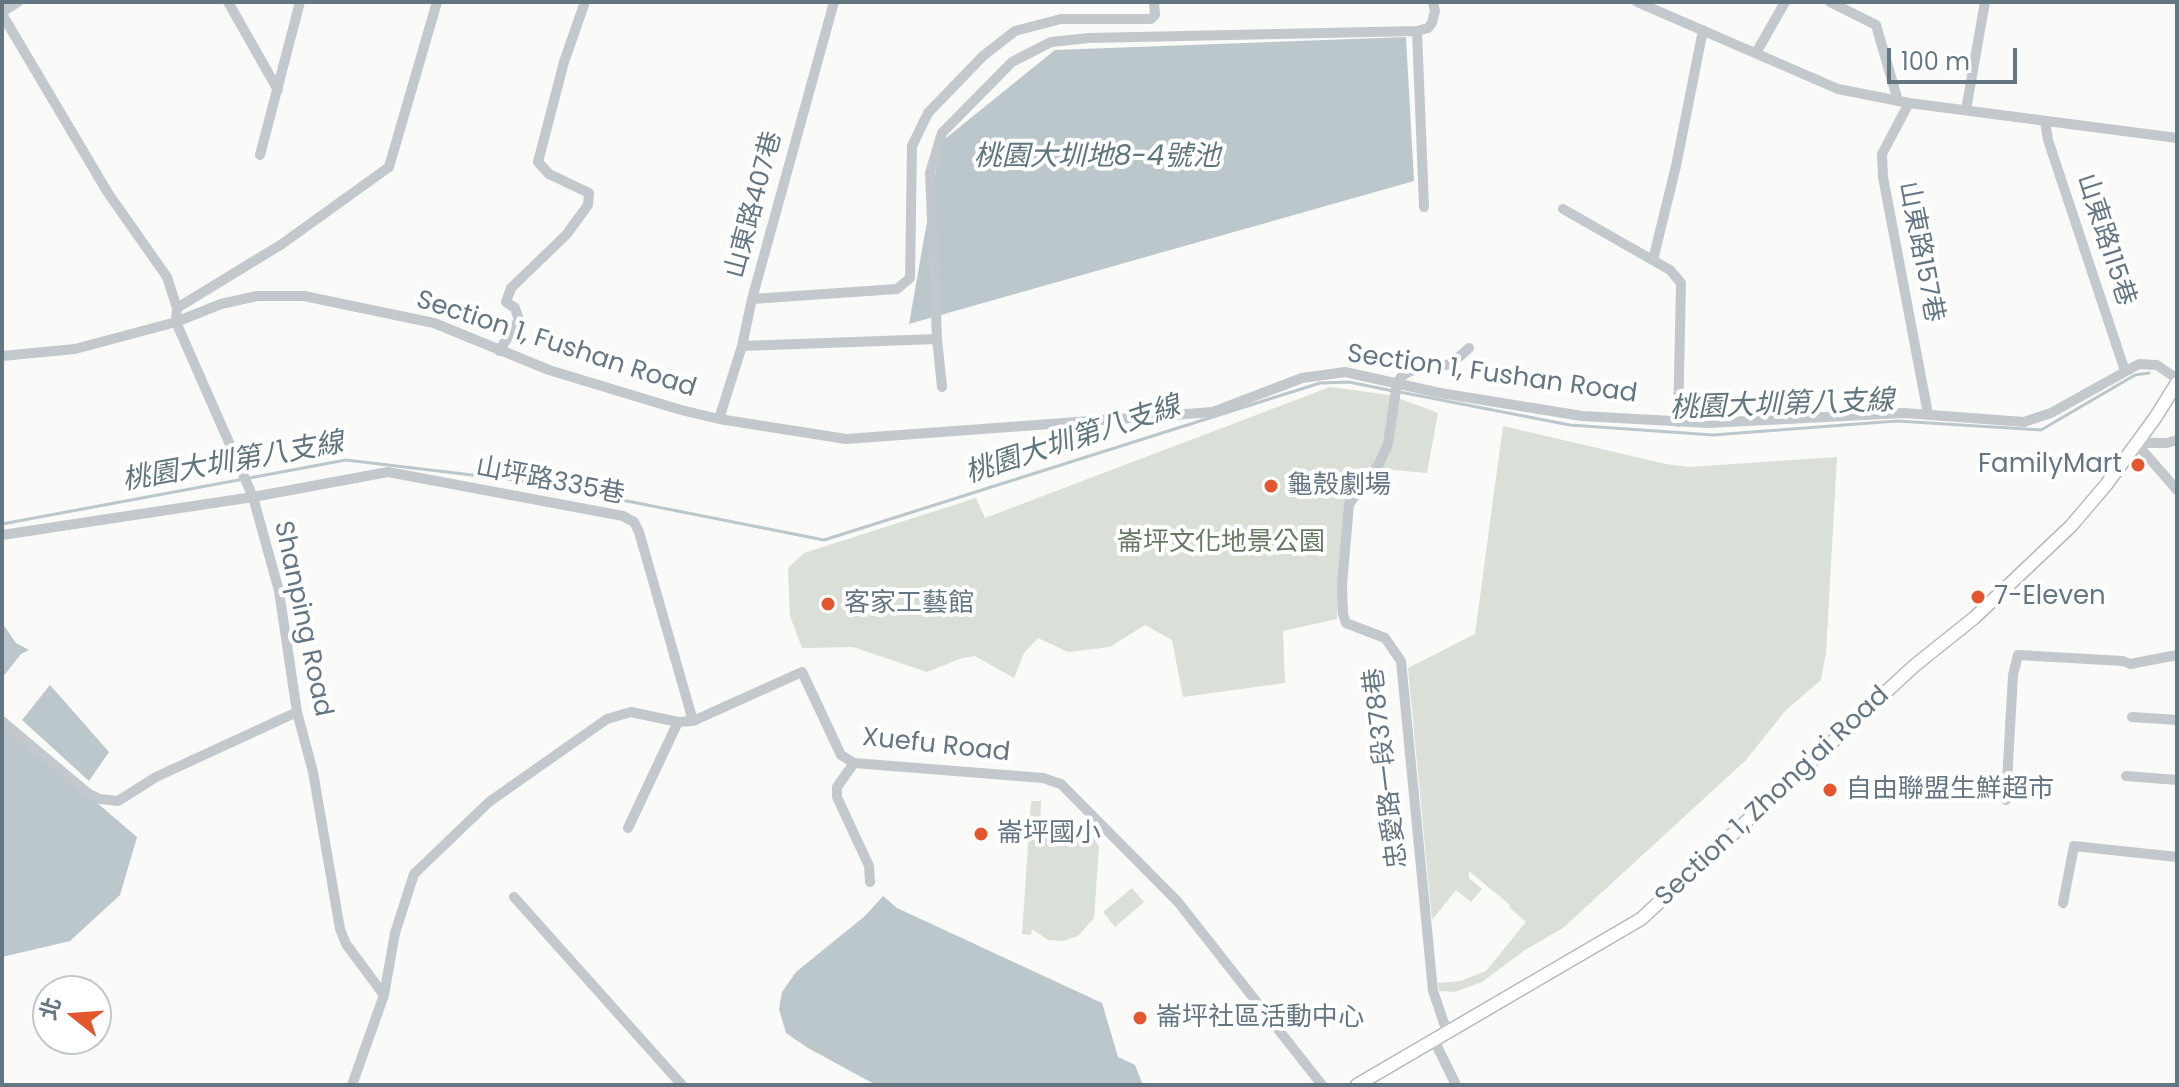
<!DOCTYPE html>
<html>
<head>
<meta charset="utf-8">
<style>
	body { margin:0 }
	#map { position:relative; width:2179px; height:1087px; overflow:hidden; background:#fafaf8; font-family:Poppins,"Noto Sans TC",sans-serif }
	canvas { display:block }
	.frame { position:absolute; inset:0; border:4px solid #657683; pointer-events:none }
	.north { position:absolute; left:32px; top:975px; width:80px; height:80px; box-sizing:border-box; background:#fff; border:2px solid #c1c8cd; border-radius:50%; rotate:287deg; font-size:22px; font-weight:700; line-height:32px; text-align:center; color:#657683 }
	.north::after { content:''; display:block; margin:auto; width:28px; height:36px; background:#e4572e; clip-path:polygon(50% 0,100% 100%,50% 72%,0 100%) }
	.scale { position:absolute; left:1887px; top:48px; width:130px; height:36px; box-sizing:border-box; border:4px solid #657683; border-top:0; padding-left:10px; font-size:24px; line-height:28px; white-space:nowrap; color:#657683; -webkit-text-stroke:6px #fff; paint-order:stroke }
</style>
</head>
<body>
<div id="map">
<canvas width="2179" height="1087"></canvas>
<div class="frame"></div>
<div class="north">北</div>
<div class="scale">100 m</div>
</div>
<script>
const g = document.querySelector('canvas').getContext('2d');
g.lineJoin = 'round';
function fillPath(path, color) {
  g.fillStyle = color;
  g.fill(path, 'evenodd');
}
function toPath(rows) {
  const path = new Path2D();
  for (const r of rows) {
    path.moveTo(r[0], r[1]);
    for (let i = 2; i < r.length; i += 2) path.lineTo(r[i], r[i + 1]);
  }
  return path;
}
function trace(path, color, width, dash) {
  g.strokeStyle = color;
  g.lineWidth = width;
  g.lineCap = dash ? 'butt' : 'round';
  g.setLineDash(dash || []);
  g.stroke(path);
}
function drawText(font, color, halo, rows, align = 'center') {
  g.font = font + ' Poppins,"Noto Sans TC",sans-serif';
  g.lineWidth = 8;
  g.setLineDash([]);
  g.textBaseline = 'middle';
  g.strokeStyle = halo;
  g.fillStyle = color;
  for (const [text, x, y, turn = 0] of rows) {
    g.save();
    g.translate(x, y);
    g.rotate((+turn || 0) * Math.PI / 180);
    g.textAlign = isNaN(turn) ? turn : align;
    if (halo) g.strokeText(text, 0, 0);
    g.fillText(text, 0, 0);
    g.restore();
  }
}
const green = toPath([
	[1330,387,1390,395,1438,413,1427,473,1372,468,1346,501,1337,619,1283,631,1285,683,1183,697,1172,640,1145,625,1110,647,1068,652,1038,638,1024,653,1014,678,975,656,962,658,927,672,853,647,802,648,790,616,788,568,804,553,976,498,985,518],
	[1503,426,1666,464,1689,467,1837,457,1826,653,1821,680,1785,711,1746,760,1563,928,1525,950,1482,982,1455,992,1439,991,1438,983,1460,981,1486,971,1526,922,1509,907,1510,905,1469,871,1469,878,1482,889,1471,902,1456,890,1432,920,1408,668,1475,634],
	[1031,801,1041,801,1040,830,1057,822,1072,823,1092,835,1099,847,1094,918,1078,936,1063,941,1048,940,1032,929,1031,935,1022,934],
	[1132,888,1144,902,1115,927,1103,912]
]);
const water = toPath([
	[1406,37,1414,181,909,324,941,142,1055,50],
	[2,623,16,643,29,650,21,654,2,678],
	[50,685,109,752,89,781,22,720],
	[2,722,137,837,120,895,70,941,2,957],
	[883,896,897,908,1102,1003,1118,1057,1135,1065,1143,1085,876,1085,808,1048,786,1033,779,1009,782,992,796,972,865,916]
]);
const stream = toPath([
	[1400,392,1570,425,1713,435,1897,421,2041,430,2135,375,2149,373],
	[2,524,346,460,531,482,824,540,1320,383,1349,382,1393,391]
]);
const minor = toPath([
	[228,2,278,90],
	[1637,2,1838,89,1909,103,2177,138],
	[1830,2,1876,25,1898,101],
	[2,12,18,2],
	[2,14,108,193,167,277,177,308,176,322,253,497,279,591,297,712,313,772,340,929,346,944,384,995,352,1085],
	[1417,31,1424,207],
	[1756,53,1785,2],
	[1909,103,1882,154,1883,177,1928,414],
	[1966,110,1985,2],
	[2045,122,2048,140,2125,371],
	[260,155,300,2],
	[1563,209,1670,270,1681,283,1678,422],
	[1653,260,1676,166,1703,30],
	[752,299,897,289,910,278,912,146,928,113,983,56,1015,31,1061,19,1151,19,1155,15,1154,2],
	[177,308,282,244,389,167,437,2],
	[742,346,937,339],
	[499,351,519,320,515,308,506,302,511,288,566,235,588,205,589,193,549,174,538,162,564,62,585,2],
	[2,356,75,349,176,322,221,304,257,296,304,296,434,323,549,370,681,410,719,419,846,439,1213,412,1302,378,1345,372,1440,393,1582,416,1708,423,1904,413,2024,422,2051,413,2139,364,2157,365,2177,379],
	[942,387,937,339,930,173,942,133,1012,62,1051,42,1089,38,1417,31,1428,28,1432,23,1435,11,1433,2],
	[719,419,742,346,752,299,834,2],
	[2136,443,2177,490],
	[2136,443,2167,443,2177,440],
	[2,535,253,497,388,472,623,516,634,522,639,532,693,721],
	[2132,717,2177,720],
	[2,721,89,794,100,799,118,801,156,777,297,712],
	[854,763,837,787,837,797,869,866,870,882],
	[2126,776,2177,780],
	[2006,800,2013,675,2018,655,2123,661,2130,664,2177,655],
	[628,828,678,722],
	[514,897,682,1085],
	[2063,903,2074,846,2177,857],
	[384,995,395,933,414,874,489,802,607,719,631,712,678,722,693,721,802,672,841,755,854,763,1043,778,1061,784,1178,902,1322,1085],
	[1447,1032,1433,991,1401,661,1385,638,1346,623,1343,614,1342,585,1349,504,1379,464,1388,444,1397,383,1402,376,1410,371,1451,364,1469,348],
	[1434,1040,1456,1085]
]);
const major = toPath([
	[1357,1085,1641,919,1914,666,1974,618,2071,526,2106,485,2155,418,2177,383]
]);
const markers = [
	[2138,465,8,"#e4572e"],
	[1271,486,8,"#e4572e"],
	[1978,597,8,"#e4572e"],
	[828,604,8,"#e4572e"],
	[1830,790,8,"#e4572e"],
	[981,834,8,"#e4572e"],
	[1140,1018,8,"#e4572e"]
];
const streetNames = [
	["山東路407巷",755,205,-75],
	["山東路115巷",2105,240,72],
	["山東路157巷",1920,252,79],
	["Section 1, Fushan Road",556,345,18],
	["Section 1, Fushan Road",1492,375,8],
	["山坪路335巷",550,482,11],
	["Shanping Road",302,619,78],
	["Xuefu Road",936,746,6],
	["忠愛路一段378巷",1387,768,-97],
	["Section 1, Zhong'ai Road",1773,797,-43]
];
const poiNames = [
	["FamilyMart",2122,465,"right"],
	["龜殼劇場",1287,486],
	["7-Eleven",1994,597],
	["客家工藝館",844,604],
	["自由聯盟生鮮超市",1846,790],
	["崙坪國小",997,834],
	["崙坪社區活動中心",1156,1018]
];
const parkNames = [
	["崙坪文化地景公園",1221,543]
];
const waterNames = [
	["桃園大圳地8-4號池",1097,158],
	["桃園大圳第八支線",1782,406,-2],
	["桃園大圳第八支線",1073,441,-18],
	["桃園大圳第八支線",233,463,-10]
];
fillPath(green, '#dadfd7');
fillPath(water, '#bbc7cb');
trace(stream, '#bbc7cb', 3);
trace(major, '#b5babe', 15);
trace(minor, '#c3c8cc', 10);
trace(major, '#fff', 12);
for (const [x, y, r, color] of markers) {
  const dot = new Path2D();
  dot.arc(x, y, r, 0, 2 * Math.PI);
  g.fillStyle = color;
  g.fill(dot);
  trace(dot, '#fff', 3);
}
drawText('26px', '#657683', '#fff', streetNames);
drawText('26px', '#657683', '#fff', poiNames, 'left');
drawText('26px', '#687a64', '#fff', parkNames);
drawText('italic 28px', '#60757c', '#fff', waterNames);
</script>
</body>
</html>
